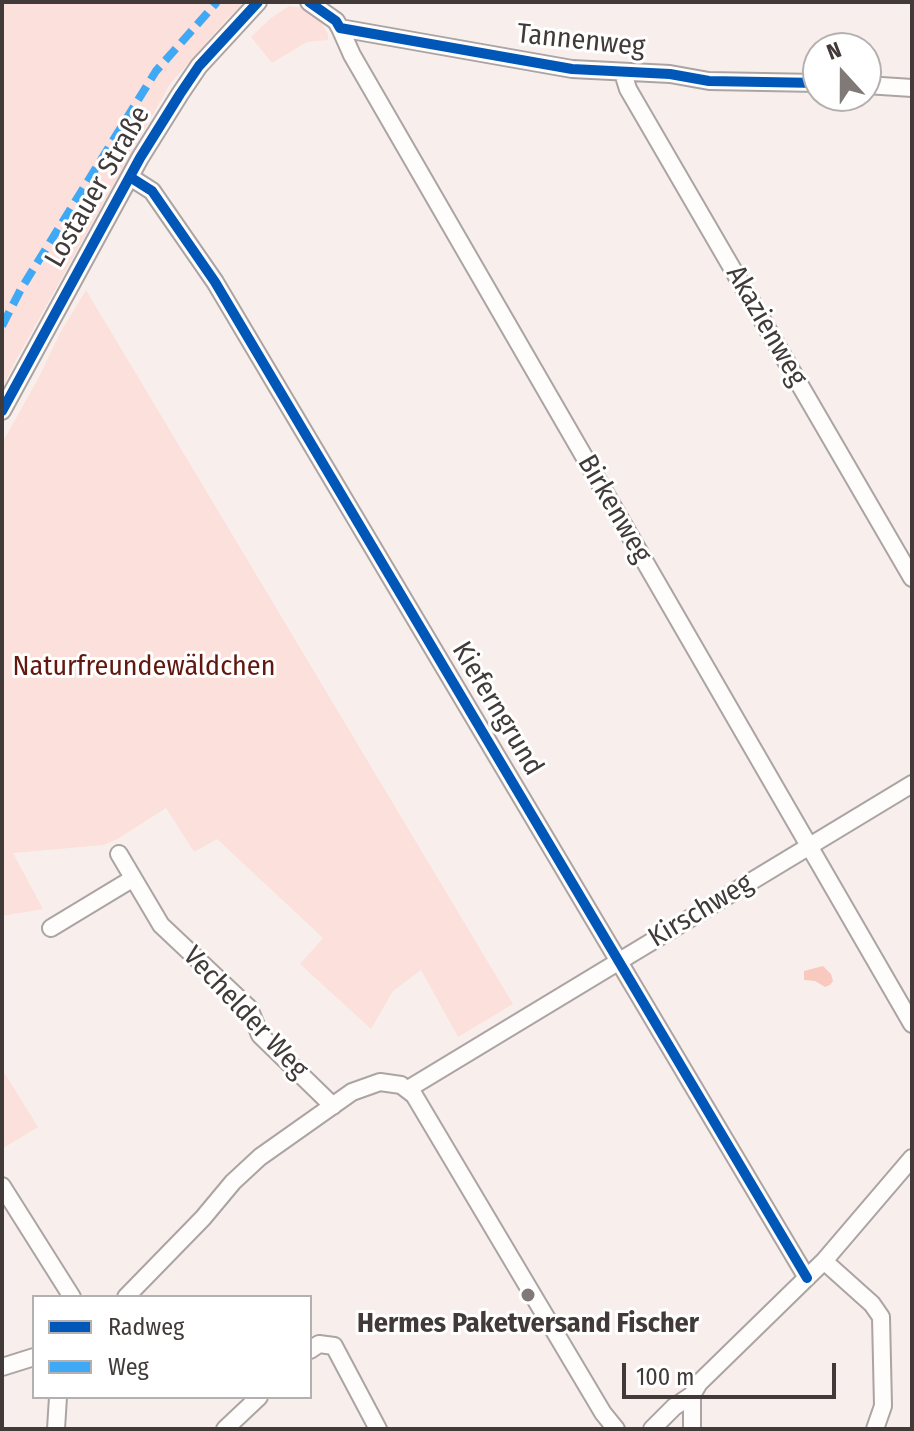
<!DOCTYPE html>
<html>
<head>
<meta charset="utf-8">
<style>
	body { margin:0 }
	#map { position:relative; width:914px; height:1431px; overflow:hidden; background:#f8efed; font-family:"Fira Sans Condensed",sans-serif }
	canvas { display:block }
	.frame { position:absolute; inset:0; border:4px solid #413a38; pointer-events:none }
	.legend { position:absolute; left:32px; top:1295px; width:280px; height:104px; box-sizing:border-box; background:#fff; border:2px solid #b3b0af; margin:0; padding:10px 14px; list-style:none; font-size:24px; color:#413a38 }
	.legend li { display:flex; align-items:center; gap:16px; height:40px }
	.legend b { width:40px; border:2px solid #b3b0af }
	.north { position:absolute; left:802px; top:32px; width:80px; height:80px; box-sizing:border-box; background:#fff; border:2px solid #b3b0af; border-radius:50%; rotate:339deg; font-size:22px; font-weight:700; line-height:32px; text-align:center; color:#413a38 }
	.north::after { content:''; display:block; margin:auto; width:28px; height:36px; background:#817977; clip-path:polygon(50% 0,100% 100%,50% 72%,0 100%) }
	.scale { position:absolute; left:622px; top:1363px; width:214px; height:36px; box-sizing:border-box; border:4px solid #413a38; border-top:0; padding-left:10px; font-size:24px; line-height:28px; white-space:nowrap; color:#413a38; -webkit-text-stroke:6px #fff; paint-order:stroke }
</style>
</head>
<body>
<div id="map">
<canvas width="914" height="1431"></canvas>
<div class="frame"></div>
<ul class="legend">
<li><b style="height:10px;background:#0057b8"></b>Radweg</li>
<li><b style="height:10px;background:#3fa9f5"></b>Weg</li>
</ul>
<div class="north">N</div>
<div class="scale">100 m</div>
</div>
<script>
const g = document.querySelector('canvas').getContext('2d');
g.lineJoin = 'round';
function fillPath(path, color) {
  g.fillStyle = color;
  g.fill(path, 'evenodd');
}
function toPath(rows) {
  const path = new Path2D();
  for (const r of rows) {
    path.moveTo(r[0], r[1]);
    for (let i = 2; i < r.length; i += 2) path.lineTo(r[i], r[i + 1]);
  }
  return path;
}
function trace(path, color, width, dash) {
  g.strokeStyle = color;
  g.lineWidth = width;
  g.lineCap = dash ? 'butt' : 'round';
  g.setLineDash(dash || []);
  g.stroke(path);
}
function drawText(font, color, halo, rows, align = 'center') {
  g.font = font + ' "Fira Sans Condensed",sans-serif';
  g.lineWidth = 6;
  g.setLineDash([]);
  g.textBaseline = 'middle';
  g.strokeStyle = halo;
  g.fillStyle = color;
  for (const [text, x, y, turn = 0] of rows) {
    g.save();
    g.translate(x, y);
    g.rotate((+turn || 0) * Math.PI / 180);
    g.textAlign = isNaN(turn) ? turn : align;
    if (halo) g.strokeText(text, 0, 0);
    g.fillText(text, 0, 0);
    g.restore();
  }
}
const green = toPath([
	[2,2,245,2,228,18,170,84,16,360,2,389],
	[289,6,305,8,318,17,328,34,328,40,307,42,272,63,251,37,271,18],
	[86,290,513,1004,458,1037,421,970,393,991,371,1029,300,964,323,938,217,839,194,852,166,808,119,838,104,845,13,853,43,909,2,916,2,443,39,377,60,333],
	[2,1069,38,1127,2,1149]
]);
const water = toPath([
	[823,966,831,974,833,981,830,985,825,987,815,981,804,980,804,971]
]);
const minor = toPath([
	[309,2,336,21,340,28,352,55,912,1024],
	[340,28,572,69,670,74,709,81,818,83],
	[623,73,628,89,912,578],
	[866,85,912,88],
	[130,177,152,191,215,282,807,1278],
	[2,411,140,158,180,94,199,66,258,2],
	[119,854,161,925,249,1008,260,1035,333,1106],
	[51,928,132,879],
	[408,1089,912,784],
	[2,1186,72,1297],
	[824,1261,872,1304,881,1317,883,1406,875,1429],
	[126,1297,203,1218,233,1182,260,1157,352,1092,380,1082,401,1085,414,1095,603,1413,616,1429],
	[310,1350,319,1344,334,1346,378,1429],
	[2,1367,34,1357],
	[692,1395,692,1429],
	[56,1429,58,1397],
	[225,1429,259,1397],
	[652,1429,674,1407,692,1395,699,1383,824,1261,912,1158]
]);
const quiet = toPath([
	[2,326,21,289,156,71,217,2]
]);
const cycleway = toPath([
	[309,2,336,21,340,28,572,69,670,74,709,81,818,83],
	[130,177,152,191,215,282,807,1278],
	[2,411,140,158,180,94,199,66,258,2]
]);
const markers = [
	[528,1295,8,"#817977"]
];
const streetNames = [
	["Tannenweg",581,41,6],
	["Lostauer Straße",98,187,-60],
	["Akazienweg",766,326,60],
	["Birkenweg",614,509,60],
	["Kieferngrund",497,709,59],
	["Kirschweg",701,911,-31],
	["Vechelder Weg",245,1013,47]
];
const parkNames = [
	["Naturfreundewäldchen",144,667]
];
const poiNames = [
	["Hermes Paketversand Fischer",528,1324]
];
fillPath(green, '#fce0db');
fillPath(water, '#f9c9c0');
trace(minor, '#aba4a3', 20);
trace(minor, '#fefdfc', 16);
trace(quiet, '#3fa9f5', 8, [16, 8]);
trace(cycleway, '#0057b8', 10);
for (const [x, y, r, color] of markers) {
  const dot = new Path2D();
  dot.arc(x, y, r, 0, 2 * Math.PI);
  g.fillStyle = color;
  g.fill(dot);
  trace(dot, '#fff', 3);
}
drawText('28px', '#413a38', '#fff', streetNames);
drawText('28px', '#62180e', '#fff', parkNames);
drawText('bold 28px', '#413a38', '#fff', poiNames);
</script>
</body>
</html>
